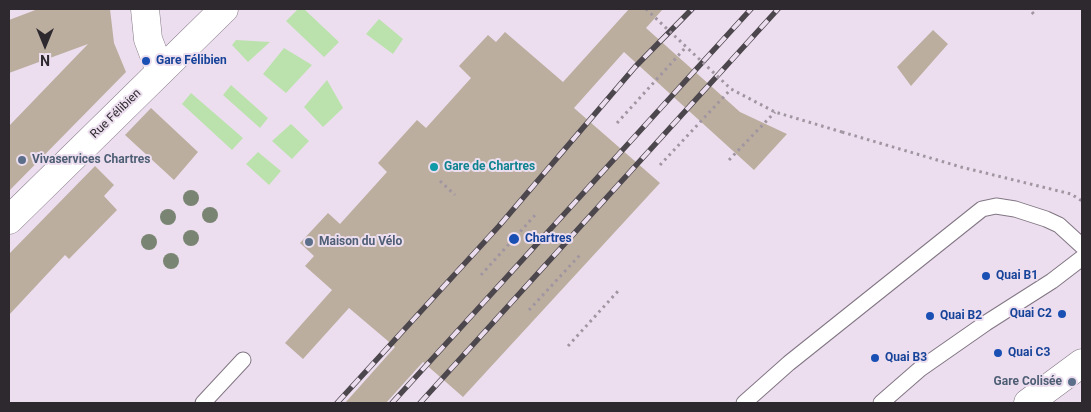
<!DOCTYPE html>
<html>
<head>
<meta charset="utf-8">
<style>
	body { margin:0 }
	#map { position:relative; width:1091px; height:412px; overflow:hidden; background:#ecdeee; font-family:Roboto,sans-serif }
	canvas { display:block }
	.frame { position:absolute; inset:0; border:10px solid #2e292f; pointer-events:none }
	.north { position:absolute; left:20px; top:20px; width:50px; height:50px; -webkit-text-stroke:4px #ecdeee; paint-order:stroke; rotate:180deg; font-size:14px; font-weight:700; line-height:20px; text-align:center; color:#2e292f }
	.north::after { content:''; display:block; margin:auto; width:18px; height:22px; background:#2e292f; clip-path:polygon(50% 0,100% 100%,50% 72%,0 100%) }
</style>
</head>
<body>
<div id="map">
<canvas width="1091" height="412"></canvas>
<div class="frame"></div>
<div class="north">N</div>
</div>
<script>
const g = document.querySelector('canvas').getContext('2d');
g.lineJoin = 'round';
function fillPath(path, color) {
  g.fillStyle = color;
  g.fill(path, 'evenodd');
}
function toPath(rows) {
  const path = new Path2D();
  for (const r of rows) {
    path.moveTo(r[0], r[1]);
    for (let i = 2; i < r.length; i += 2) path.lineTo(r[i], r[i + 1]);
  }
  return path;
}
function trace(path, color, width, dash) {
  g.strokeStyle = color;
  g.lineWidth = width;
  g.lineCap = dash ? 'butt' : 'round';
  g.setLineDash(dash || []);
  g.stroke(path);
}
function drawText(font, color, halo, rows, align = 'center') {
  g.font = font + ' Roboto,sans-serif';
  g.lineWidth = 4;
  g.setLineDash([]);
  g.textBaseline = 'middle';
  g.strokeStyle = halo;
  g.fillStyle = color;
  for (const [text, x, y, turn = 0] of rows) {
    g.save();
    g.translate(x, y);
    g.rotate((+turn || 0) * Math.PI / 180);
    g.textAlign = isNaN(turn) ? turn : align;
    if (halo) g.strokeText(text, 0, 0);
    g.fillText(text, 0, 0);
    g.restore();
  }
}
const green = toPath([
	[298,9,304,9,339,42,324,57,286,21],
	[379,19,403,39,393,54,366,34],
	[236,40,270,42,248,62,232,45],
	[284,48,312,65,286,93,263,74],
	[327,80,343,108,323,127,304,107],
	[231,85,268,118,260,128,223,95],
	[191,93,243,138,232,150,182,104],
	[291,124,309,141,292,159,272,141],
	[258,152,281,171,269,185,246,164]
]);
const building = toPath([
	[38,9,110,9,114,43,126,72,9,191,9,126,88,44,9,73,9,20],
	[629,9,663,9,646,28,740,112,787,134,754,170,624,52,574,108,660,183,463,397,423,362,386,403,345,403,395,347,349,308,303,359,285,343,332,290,305,266,314,256,300,243,328,213,340,224,387,172,378,163,417,120,426,128,471,78,459,66,488,35,496,42,505,32,563,82],
	[933,30,948,44,911,86,897,67],
	[151,108,198,152,174,180,125,135],
	[95,166,114,185,104,196,117,210,69,259,65,255,9,315,9,254]
]);
const path = toPath([
	[1032,12,1036,17],
	[617,123,686,47],
	[842,132,961,167,1071,194,1082,201],
	[729,160,775,112],
	[660,165,731,89],
	[440,181,455,195],
	[481,275,537,213],
	[529,310,580,255],
	[568,346,619,290]
]);
const lane = toPath([
	[203,403,243,360],
	[744,403,789,363,982,209,996,206,1015,209,1046,219,1059,225,1082,246],
	[881,403,920,369,986,323,1052,281,1082,258]
]);
const street = toPath([
	[145,9,148,39,160,71],
	[1028,403,1082,363]
]);
const secondary = toPath([
	[9,220,224,9]
]);
const rail = toPath([
	[337,403,499,226,635,67,692,9],
	[392,403,751,9],
	[420,403,778,9]
]);
const pathBridge = toPath([
	[646,9,731,89,775,112,842,132]
]);
const trees = [
	[191,198],
	[210,215],
	[168,217],
	[191,238],
	[149,242],
	[171,261]
];
const markers = [
	[146,61,5,"#1a4fb4"],
	[22,160,5,"#5c6f8a"],
	[434,167,5,"#0f9aa8"],
	[514,239,6,"#1a4fb4"],
	[309,242,5,"#5c6f8a"],
	[986,276,5,"#1a4fb4"],
	[1062,314,5,"#1a4fb4"],
	[930,316,5,"#1a4fb4"],
	[998,353,5,"#1a4fb4"],
	[875,358,5,"#1a4fb4"],
	[1072,382,5,"#5c6f8a"]
];
const transitNames = [
	["Gare Félibien",156,61],
	["Chartres",525,239],
	["Quai B1",996,276],
	["Quai C2",1052,314,"right"],
	["Quai B2",940,316],
	["Quai C3",1008,353],
	["Quai B3",885,358]
];
const streetNames = [
	["Rue Félibien",116,114,-44]
];
const serviceNames = [
	["Vivaservices Chartres",32,160],
	["Maison du Vélo",319,242],
	["Gare Colisée",1062,382,"right"]
];
const cultureNames = [
	["Gare de Chartres",444,167]
];
fillPath(green, '#bbe2ad');
fillPath(building, '#bbae9f');
trace(lane, '#827684', 17);
trace(street, '#827684', 29);
trace(secondary, '#827684', 29);
trace(path, '#a095a1', 3, [2.5, 4]);
trace(lane, '#fff', 15);
trace(street, '#fff', 28);
trace(secondary, '#fff', 28);
trace(rail, '#4c464d', 5.5);
trace(rail, '#ecdeee', 4, [11]);
trace(pathBridge, '#a095a1', 3, [2.5, 4]);
g.fillStyle = '#798472';
for (const [x, y] of trees) {
  g.beginPath();
  g.arc(x, y, 8, 0, 2 * Math.PI);
  g.fill();
}
for (const [x, y, r, color] of markers) {
  const dot = new Path2D();
  dot.arc(x, y, r, 0, 2 * Math.PI);
  g.fillStyle = color;
  g.fill(dot);
  trace(dot, '#ecdeee', 2);
}
drawText('bold 12px', '#164399', '#ecdeee', transitNames, 'left');
drawText('12px', '#2e292f', '#ecdeee', streetNames);
drawText('bold 12px', '#4e5e75', '#ecdeee', serviceNames, 'left');
drawText('bold 12px', '#0d838f', '#ecdeee', cultureNames, 'left');
</script>
</body>
</html>
